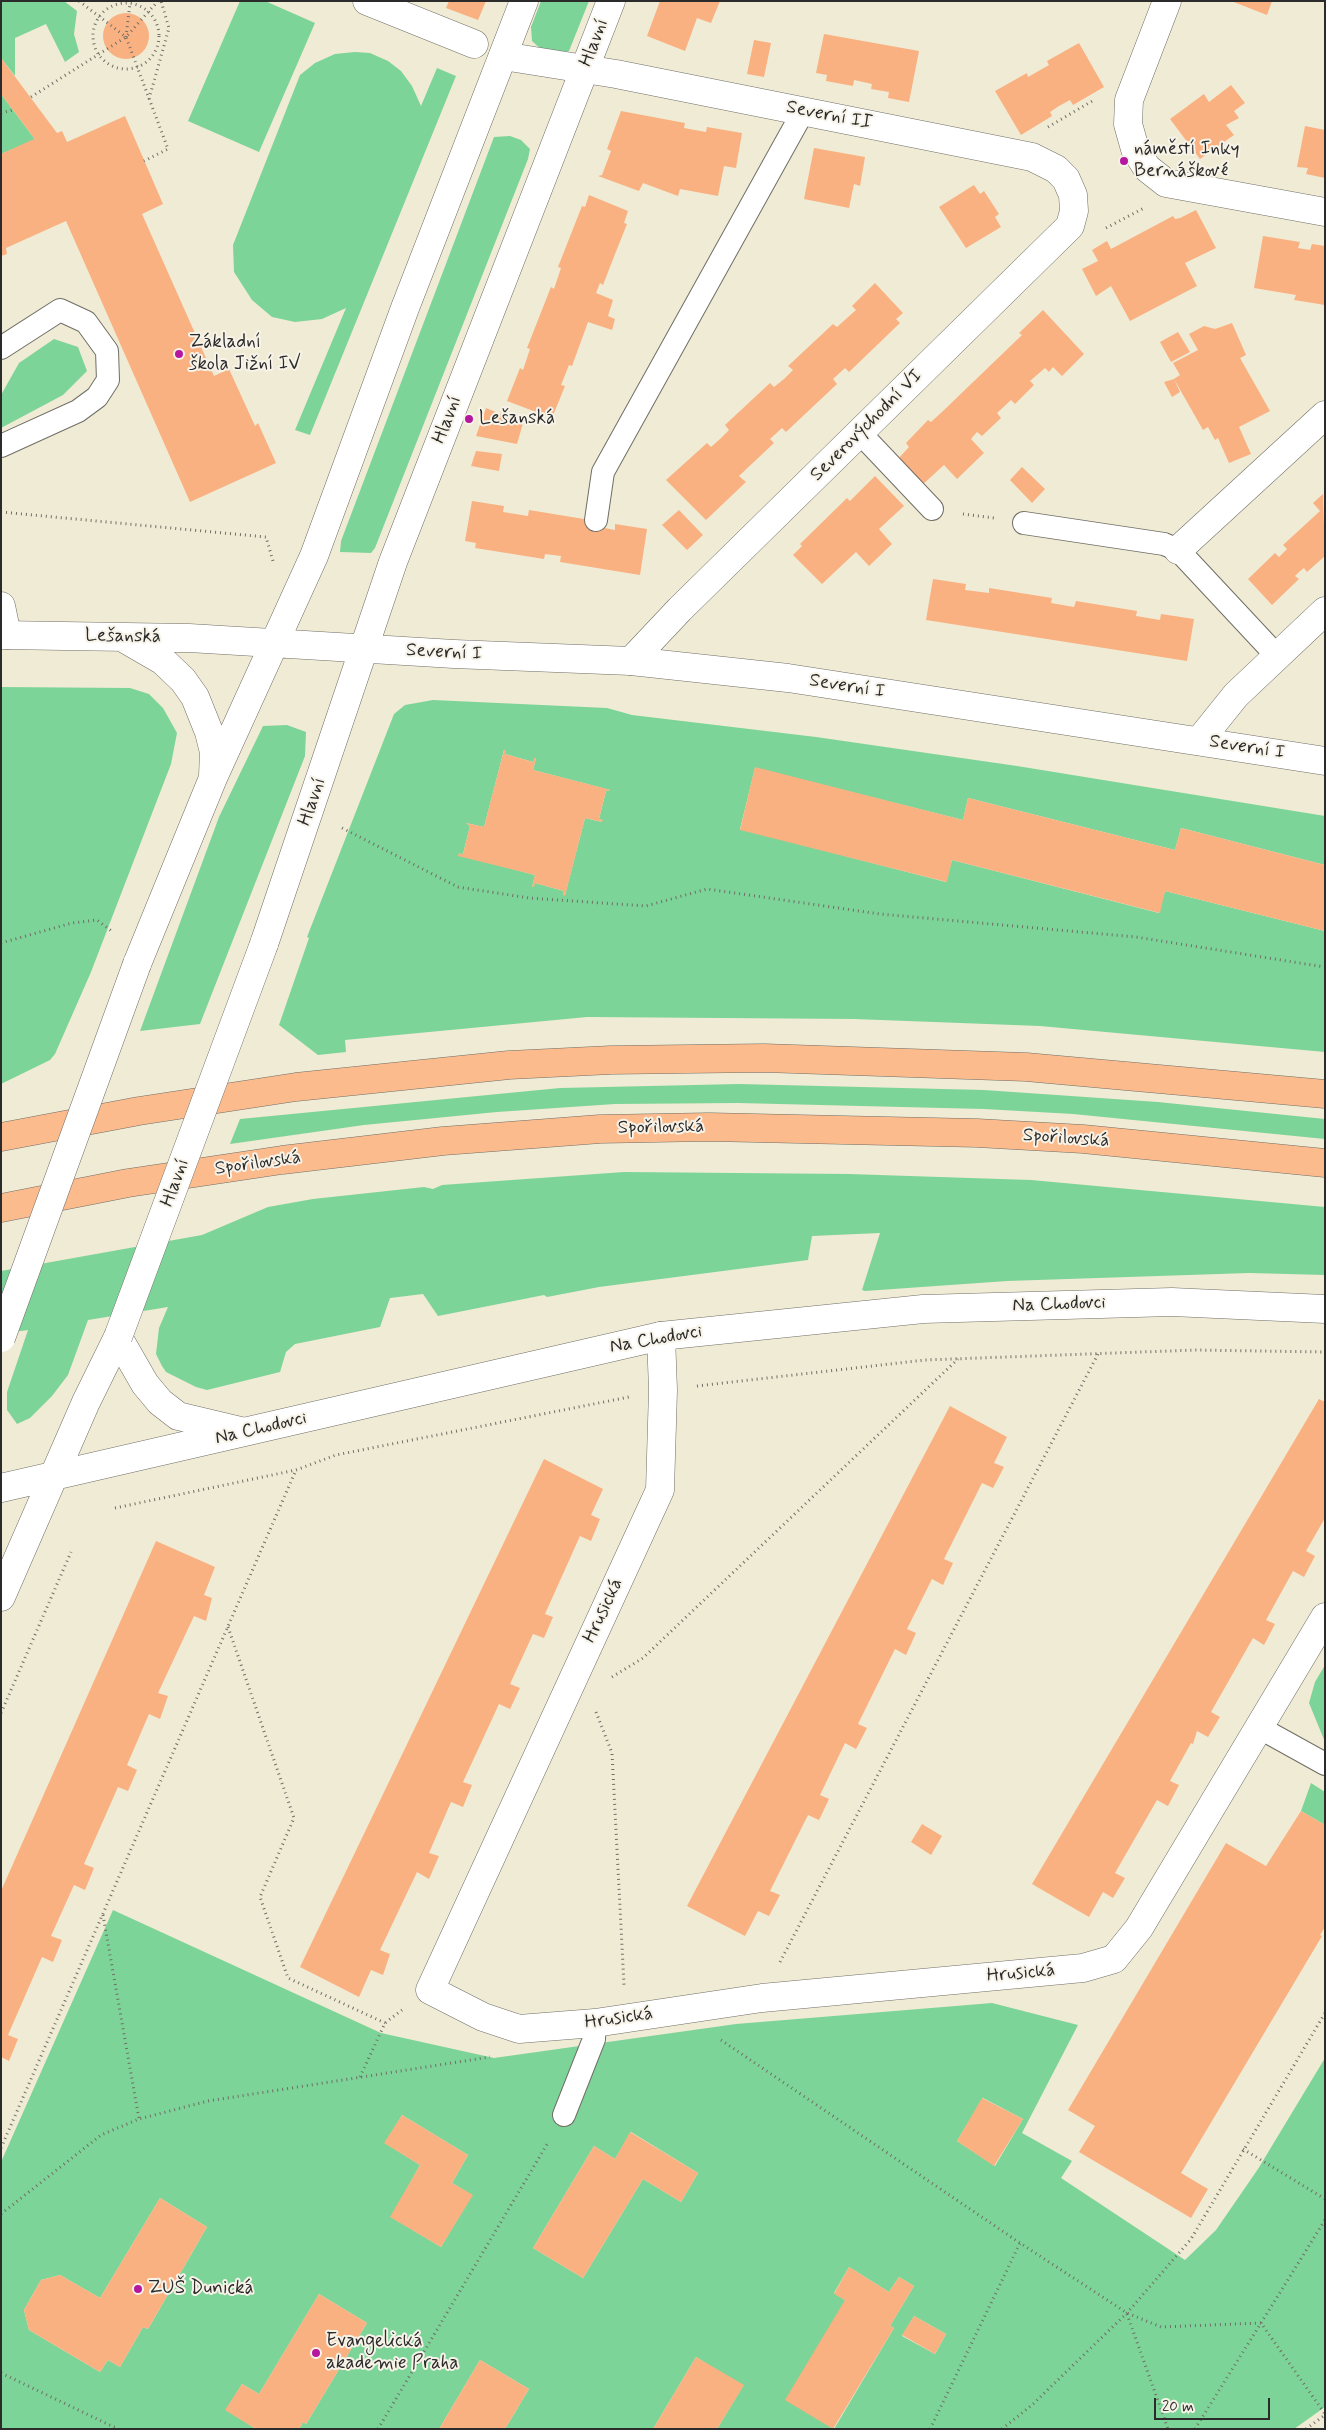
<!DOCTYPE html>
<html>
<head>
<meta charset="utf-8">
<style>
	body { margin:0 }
	#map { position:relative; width:1326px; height:2430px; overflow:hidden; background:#f0ebd5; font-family:Mynerve,sans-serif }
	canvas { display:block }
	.frame { position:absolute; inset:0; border:2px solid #2b2b2b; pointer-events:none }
	.scale { position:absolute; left:1154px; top:2398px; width:116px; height:22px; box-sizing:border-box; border:2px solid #2b2b2b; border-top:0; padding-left:6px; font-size:15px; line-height:18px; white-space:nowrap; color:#2b2b2b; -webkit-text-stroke:4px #f7f3e8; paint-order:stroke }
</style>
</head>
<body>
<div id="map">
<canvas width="1326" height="2430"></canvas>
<div class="frame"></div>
<div class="scale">20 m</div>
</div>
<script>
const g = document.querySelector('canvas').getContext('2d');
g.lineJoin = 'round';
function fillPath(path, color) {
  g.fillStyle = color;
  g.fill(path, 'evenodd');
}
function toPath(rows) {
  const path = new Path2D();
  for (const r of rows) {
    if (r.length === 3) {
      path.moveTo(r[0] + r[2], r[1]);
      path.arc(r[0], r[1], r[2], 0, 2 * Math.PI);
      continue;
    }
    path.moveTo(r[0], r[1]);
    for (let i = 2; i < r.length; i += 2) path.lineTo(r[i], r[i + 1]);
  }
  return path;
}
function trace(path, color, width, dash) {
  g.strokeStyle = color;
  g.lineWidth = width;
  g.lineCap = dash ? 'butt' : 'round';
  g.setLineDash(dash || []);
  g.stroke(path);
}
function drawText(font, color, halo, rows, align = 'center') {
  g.font = font + ' Mynerve,sans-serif';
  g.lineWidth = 4;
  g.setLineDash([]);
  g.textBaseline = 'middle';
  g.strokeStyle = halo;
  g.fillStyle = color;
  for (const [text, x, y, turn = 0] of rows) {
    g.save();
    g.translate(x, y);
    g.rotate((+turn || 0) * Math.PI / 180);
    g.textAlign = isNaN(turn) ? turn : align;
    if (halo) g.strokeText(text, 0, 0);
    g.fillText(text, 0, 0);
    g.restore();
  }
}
const green = toPath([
	[1,1,64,1,77,11,74,34,79,52,65,62,46,24,15,38,15,76,1,58],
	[240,1,265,1,315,23,259,152,188,121],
	[541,1,589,1,569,51,553,55,543,51,532,41,531,27],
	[355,52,370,53,388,61,401,71,412,86,421,106,437,68,456,76,310,435,295,430,346,308,322,319,295,322,272,317,252,300,234,272,233,245,300,75,315,63,335,54],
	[1,94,37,142,32,141,1,154],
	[510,136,521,140,530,149,528,159,375,548,371,553,340,552,341,541,494,137],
	[54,339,78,347,87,371,63,395,1,428,1,395,19,363],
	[1,687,130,688,149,694,163,708,177,733,171,764,91,972,55,1054,50,1060,1,1084],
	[433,700,607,708,632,715,816,737,1017,766,1325,816,1325,865,1181,828,1175,850,968,798,963,820,755,768,740,829,946,882,952,860,1159,913,1165,891,1325,931,1325,1052,1040,1026,854,1019,587,1017,345,1040,346,1052,318,1055,279,1025,309,938,307,937,394,714,405,705],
	[504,750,505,754,533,762,536,758,533,770,610,790,606,791,599,819,602,820,602,822,585,818,565,895,563,895,564,891,535,883,532,887,535,875,458,855,463,854,470,826,466,823,484,827],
	[287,725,306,732,305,756,200,1024,140,1031,219,817,263,726],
	[739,1084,984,1090,1158,1102,1325,1119,1325,1139,1073,1114,984,1109,738,1103,615,1104,497,1112,364,1125,230,1144,240,1119,560,1088],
	[624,1172,849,1174,1031,1180,1325,1207,1325,1275,1249,1273,1007,1281,865,1291,862,1290,880,1233,812,1236,808,1260,599,1287,547,1297,544,1295,438,1316,423,1294,390,1298,380,1327,295,1344,286,1352,280,1372,207,1390,196,1387,166,1372,162,1366,156,1354,159,1328,168,1307,88,1320,68,1375,52,1396,30,1418,17,1424,7,1410,7,1392,28,1330,1,1334,1,1271,202,1235,268,1207,313,1199,424,1187,433,1189,442,1185],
	[1325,1665,1325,1742,1309,1703,1315,1682],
	[1311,1783,1325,1792,1325,1825,1301,1811],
	[113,1910,381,2033,494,2058,736,2024,992,2003,1078,2025,1022,2133,1072,2161,1061,2178,1185,2260,1216,2230,1258,2169,1325,2058,1325,2407,1294,2429,834,2429,894,2328,890,2326,914,2286,899,2277,889,2292,849,2267,834,2293,845,2300,833,2429,717,2429,743,2386,696,2357,653,2429,505,2429,529,2389,480,2360,439,2429,299,2429,303,2422,306,2424,367,2323,319,2294,259,2394,242,2384,226,2410,256,2429,1,2429,1,2162],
	[983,2098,1023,2119,995,2166,957,2141],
	[402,2115,468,2155,452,2183,472,2195,441,2247,391,2217,420,2165,385,2143],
	[631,2132,698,2173,681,2202,643,2179,583,2278,533,2248,594,2146,615,2159],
	[160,2198,207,2227,148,2329,143,2327,120,2367,108,2360,100,2372,29,2330,24,2310,41,2280,60,2275,100,2298],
	[914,2316,946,2334,935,2354,902,2336]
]);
const building = toPath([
	[449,1,486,1,478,20,446,8],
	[660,1,720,1,711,23,697,18,685,51,647,36],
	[1231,1,1272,1,1267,15],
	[126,36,23],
	[824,34,919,51,909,102,888,98,889,92,871,89,872,84,854,80,853,86,826,81,827,75,816,73],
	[754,40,771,43,764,77,747,74],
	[1079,43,1104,87,1073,105,1070,100,1059,106,1050,112,1052,116,1021,135,995,91,1027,73,1028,77,1049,65,1047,61],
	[1,58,57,133,62,131,67,142,125,116,163,204,142,214,214,376,229,369,255,426,258,423,276,463,190,502,66,221,6,248,7,254,1,256,1,154,34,139,37,142,1,94],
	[1231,85,1245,103,1234,111,1239,118,1226,125,1234,135,1200,159,1170,119,1204,94,1209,102],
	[621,111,685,123,684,128,706,132,707,127,742,133,736,168,724,166,718,196,680,189,678,196,643,183,639,191,598,176,602,175,611,151,607,149],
	[1305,126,1325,130,1325,178,1306,174,1308,168,1297,167],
	[814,148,865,157,860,186,854,184,849,208,804,199],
	[974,185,980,194,984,191,999,214,995,217,1001,227,966,248,939,207],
	[589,195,628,211,624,223,627,224,615,254,603,285,600,283,596,293,613,300,608,316,615,319,612,330,588,322,572,366,569,365,561,385,565,386,552,418,507,401,520,368,523,370,530,349,527,348,551,287,554,289,561,268,558,267,582,206,585,207],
	[1196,210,1216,248,1185,263,1197,286,1130,321,1111,286,1096,296,1082,269,1098,261,1092,250,1107,241,1111,249,1173,216,1175,219,1180,218],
	[1263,236,1300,242,1298,248,1310,250,1312,244,1325,246,1325,305,1294,300,1296,295,1254,288],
	[875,283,903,313,896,319,900,323,849,372,845,368,833,379,837,384,786,432,782,428,770,439,774,443,739,476,746,482,706,520,666,480,707,443,711,447,720,439,729,430,725,425,770,383,774,387,784,379,793,370,788,366,833,324,837,327,856,310,852,306],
	[1043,310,1084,354,1062,376,1053,367,1049,372,1045,368,1030,381,1034,385,1015,404,1011,400,997,413,1001,418,982,436,977,432,971,439,984,453,957,479,944,465,921,486,897,460,909,447,906,443,928,420,931,422,943,411,1022,335,1019,333],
	[1232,323,1246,355,1240,358,1270,411,1239,427,1251,454,1229,463,1218,438,1215,440,1208,427,1203,430,1174,379,1180,375,1173,363,1198,350,1189,334,1204,326,1215,329],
	[1178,332,1190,352,1171,362,1160,342],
	[1174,379,1180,392,1172,397,1164,382],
	[486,408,523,423,517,444,476,436],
	[476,451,502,454,499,471,471,466],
	[1022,467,1045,489,1032,503,1010,480],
	[875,476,904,506,879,529,892,544,869,566,856,552,822,584,793,555,802,546,800,544,847,498,850,501],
	[1323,494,1325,556,1307,572,1304,568,1299,572,1295,576,1299,579,1272,605,1248,579,1275,553,1279,557,1287,549,1283,545,1320,511,1313,503],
	[472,501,504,506,503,512,528,516,529,510,590,520,589,525,615,530,615,524,647,529,640,575,560,562,561,556,545,554,544,559,475,548,476,543,465,541],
	[679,510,703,535,687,550,662,525],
	[933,579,966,584,965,590,989,593,989,588,1052,598,1051,603,1074,607,1076,601,1137,611,1136,616,1160,620,1161,614,1194,619,1187,661,926,620],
	[504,750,506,750,505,754,533,762,534,758,536,758,533,770,611,790,606,791,599,819,603,820,602,822,585,818,565,896,563,895,564,891,535,883,534,887,532,887,535,875,458,856,459,853,463,854,470,826,466,823,484,827],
	[755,767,963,820,968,798,1175,850,1181,828,1325,865,1325,931,1165,891,1160,913,952,860,947,882,740,830],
	[1319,1399,1325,1402,1325,1518,1306,1551,1315,1556,1304,1577,1293,1571,1266,1620,1275,1624,1264,1645,1253,1638,1211,1712,1220,1717,1208,1737,1197,1731,1193,1744,1191,1743,1170,1781,1179,1785,1168,1806,1157,1800,1115,1873,1125,1878,1113,1898,1103,1892,1089,1917,1032,1884],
	[950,1406,1007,1437,994,1463,1004,1467,993,1488,982,1483,944,1559,953,1563,943,1585,932,1579,907,1629,916,1633,906,1655,895,1649,858,1724,867,1728,856,1749,845,1743,820,1795,829,1799,819,1820,808,1815,770,1891,780,1895,769,1916,758,1911,745,1936,687,1906],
	[544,1459,603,1489,591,1515,600,1519,591,1541,580,1536,545,1614,553,1617,544,1638,533,1634,510,1684,520,1688,510,1709,499,1704,463,1782,472,1785,463,1807,451,1802,429,1853,439,1856,429,1879,417,1872,380,1950,390,1954,383,1975,371,1970,359,1997,300,1967],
	[156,1541,215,1567,204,1595,212,1598,206,1621,194,1616,158,1693,168,1696,160,1719,149,1714,127,1765,137,1770,128,1791,118,1787,84,1864,94,1868,85,1890,74,1885,51,1936,62,1940,53,1962,42,1957,8,2035,18,2039,9,2061,1,2057,1,1891],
	[1301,1811,1325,1825,1325,1927,1320,1935,1322,1936,1181,2173,1208,2189,1191,2218,1079,2152,1095,2126,1068,2110,1226,1843,1266,1866],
	[922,1824,942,1836,931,1855,911,1842],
	[982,2098,1023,2119,994,2166,957,2141],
	[402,2115,468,2155,452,2183,473,2195,441,2247,390,2217,420,2165,384,2143],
	[630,2132,698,2173,681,2202,643,2179,583,2278,533,2248,594,2146,615,2159],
	[160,2198,207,2227,148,2329,143,2327,120,2367,108,2360,100,2372,29,2330,24,2310,41,2280,60,2275,100,2298],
	[849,2267,889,2292,899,2277,914,2286,890,2326,894,2328,833,2429,785,2400,845,2300,834,2294],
	[319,2294,367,2323,306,2424,303,2422,299,2429,256,2429,225,2410,242,2384,259,2394],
	[914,2316,946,2334,935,2354,902,2335],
	[696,2357,744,2385,717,2429,653,2429],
	[480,2360,529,2389,505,2429,439,2429]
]);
const path = toPath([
	[79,1,126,37,168,149,144,161],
	[126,36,33],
	[126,37,130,3],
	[31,97,126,37,158,1],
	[149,99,169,28,161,1],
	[1,113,13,110],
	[1048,127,1094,100],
	[1106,228,1144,208],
	[1,512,266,537,273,561],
	[963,514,994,518],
	[342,828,458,887,529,898,646,906,707,889,880,914,1136,937,1325,967],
	[1,943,72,923,97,920,113,932],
	[697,1386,925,1360,1196,1350,1325,1352],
	[115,1508,296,1470,336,1455,629,1397],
	[228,1627,294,1818,260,1897,288,1978,385,2023],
	[612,1677,643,1658,958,1359],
	[596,1712,612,1753,624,1985],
	[1,1713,71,1552],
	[103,1915,139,2119],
	[780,1962,1098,1354],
	[721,2040,1020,2243,1127,2313,1161,2327,1261,2323,1325,2414],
	[360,2077,385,2023,402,2010],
	[1,2148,296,1470],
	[1243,2149,1325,2199],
	[1,2214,101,2135,139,2119,208,2101,490,2057],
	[1127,2314,1168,2429],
	[1,2373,118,2429],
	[378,2429,549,2141],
	[930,2429,1020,2243],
	[1002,2429,1032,2405,1127,2313,1191,2239,1325,2013],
	[1195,2429,1325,2220],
	[1306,2429,1325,2415]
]);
const service = toPath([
	[1,348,60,310,86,322,107,351,108,380,97,397,78,411,1,446],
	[860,433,932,509],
	[596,520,603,472,804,110],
	[1024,523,1164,544,1178,550,1277,656],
	[1260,1728,1325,1764],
	[564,2115,594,2039,595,2023]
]);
const minor = toPath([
	[367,1,474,44],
	[1167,1,1129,100,1128,124,1135,149,1147,168,1166,183,1325,212],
	[503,56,616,74,1032,157,1056,169,1066,179,1073,195,1074,211,1070,226,680,609,631,661],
	[1178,550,1325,415],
	[1,606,7,635],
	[1199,741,1236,695,1325,611],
	[661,1336,663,1390,660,1490,430,1990,483,2017,519,2029,595,2023,762,1998,1083,1968,1114,1959,1139,1928,1325,1617]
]);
const tertiary = toPath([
	[1,635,189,638,454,654,631,661,788,678,1325,761],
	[125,639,163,661,183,680,195,697,209,732,214,752,213,776],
	[264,944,393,562,611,1],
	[137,964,213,778,314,556,405,308,524,1],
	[118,1337,145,1384,160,1402,178,1416,241,1431],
	[1,1488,661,1336,923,1309,1172,1302,1325,1309],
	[1,1597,86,1402,118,1337]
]);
const trunk = toPath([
	[1,1137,139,1111,296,1087,509,1065,611,1060,764,1058,1026,1067,1325,1094],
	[1,1208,128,1183,282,1160,443,1141,600,1129,709,1127,977,1133,1083,1139,1325,1163]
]);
const tertiaryBridge = toPath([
	[118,1337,264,944],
	[1,1338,137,964]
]);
const markers = [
	[1124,161,5,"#b5179e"],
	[179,354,5,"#b5179e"],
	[469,419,5,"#b5179e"],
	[138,2289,5,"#b5179e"],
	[316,2353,5,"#b5179e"]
];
const streetNames = [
	["Hlavní",595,43,-69],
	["Severní II",829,116,11],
	["Hlavní",448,420,-69],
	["Severovýchodní VI",867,426,-45],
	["Lešanská",123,637,1],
	["Severní I",444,653,3],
	["Severní I",847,687,9],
	["Severní I",1247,748,9],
	["Hlavní",313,802,-71],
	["Spořilovská",661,1128,-1],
	["Spořilovská",1066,1139,4],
	["Spořilovská",258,1164,-8],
	["Hlavní",176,1183,-70],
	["Na Chodovci",1059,1305,-2],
	["Na Chodovci",656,1340,-10],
	["Na Chodovci",261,1429,-13],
	["Hrusická",604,1611,-65],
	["Hrusická",1021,1974,-5],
	["Hrusická",619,2019,-8]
];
const poiNames = [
	["náměstí Inky",1134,150],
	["Bernáškové",1134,172],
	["Základní",189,343],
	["škola Jižní IV",189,365],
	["Lešanská",479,419],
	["ZUŠ Dunická",148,2289],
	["Evangelická",326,2342],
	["akademie Praha",326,2364]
];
fillPath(green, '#7dd498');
fillPath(building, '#f9b181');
trace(service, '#706e66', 24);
trace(minor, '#706e66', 29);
trace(tertiary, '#706e66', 29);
trace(trunk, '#706e66', 29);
trace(path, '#706e66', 3, [1, 4]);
trace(service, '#fff', 22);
trace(minor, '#fff', 28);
trace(tertiary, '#fff', 28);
trace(trunk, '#fbbb8d', 28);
trace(tertiaryBridge, '#706e66', 29, []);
trace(tertiaryBridge, '#fff', 28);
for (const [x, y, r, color] of markers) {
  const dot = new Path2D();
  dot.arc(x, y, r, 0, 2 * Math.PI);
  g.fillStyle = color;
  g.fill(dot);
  trace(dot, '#f7f3e8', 2);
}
drawText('19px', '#2b2b2b', '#f7f3e8', streetNames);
drawText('19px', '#2b2b2b', '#f7f3e8', poiNames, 'left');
</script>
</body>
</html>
